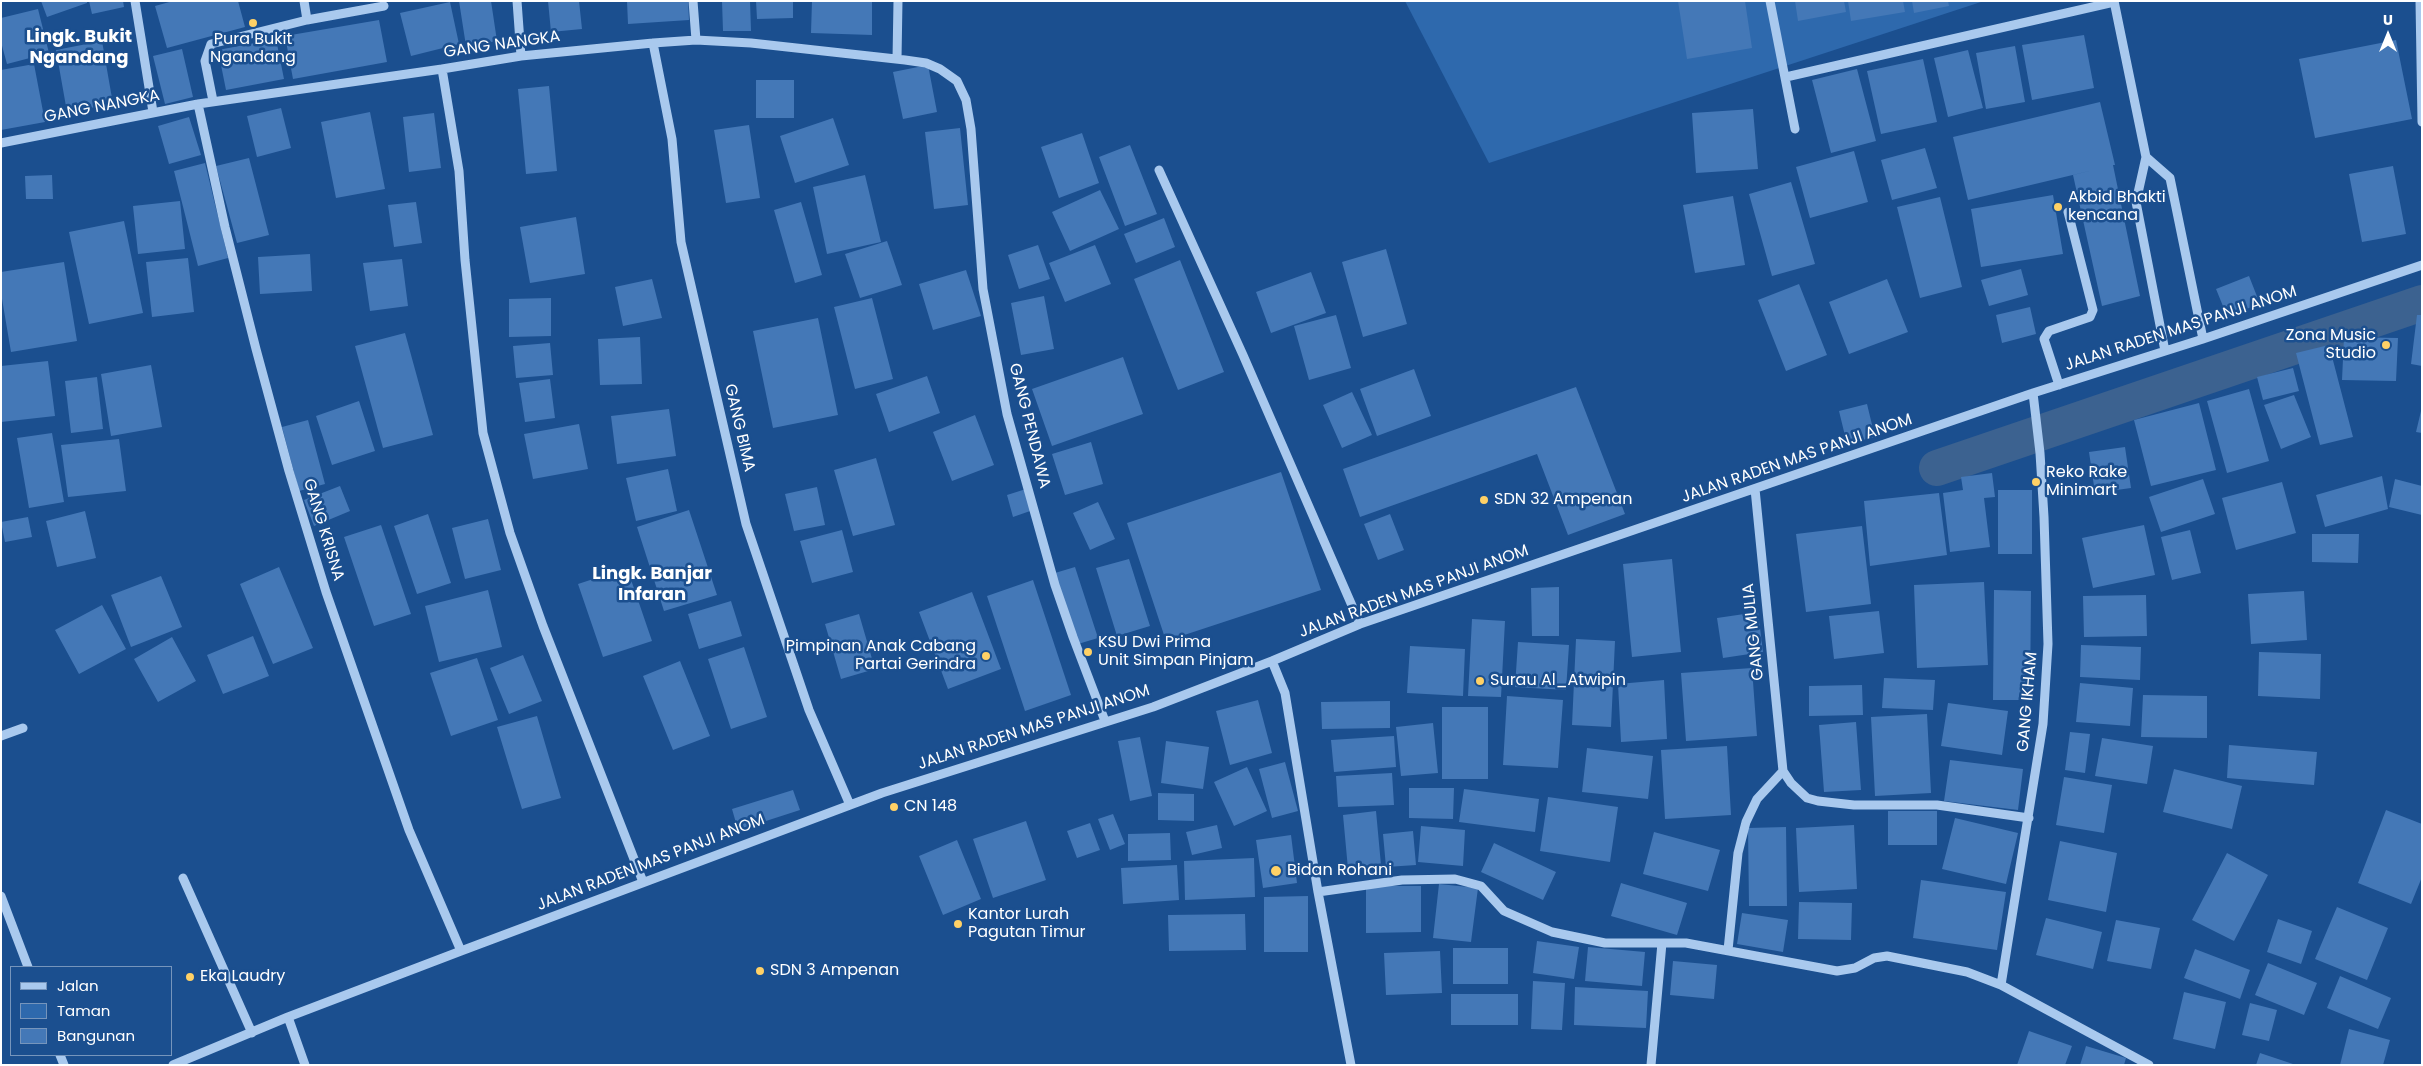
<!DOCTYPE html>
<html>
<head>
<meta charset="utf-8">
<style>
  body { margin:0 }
  #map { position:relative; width:2423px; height:1066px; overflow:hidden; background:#1b4f8f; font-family:Poppins,sans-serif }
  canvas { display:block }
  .frame { position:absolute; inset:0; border:2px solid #fff; pointer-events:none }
  .legend { position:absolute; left:10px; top:966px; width:162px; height:90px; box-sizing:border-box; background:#1b4f8f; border:1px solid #7695bc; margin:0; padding:6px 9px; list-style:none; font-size:15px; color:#fff }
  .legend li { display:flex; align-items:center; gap:10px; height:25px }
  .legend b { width:25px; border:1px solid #7695bc }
  .north { position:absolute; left:2363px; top:10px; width:50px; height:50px; -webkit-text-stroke:4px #1b4f8f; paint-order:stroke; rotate:0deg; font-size:14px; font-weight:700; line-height:20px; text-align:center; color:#fff }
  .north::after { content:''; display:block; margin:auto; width:18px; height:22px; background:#fff; clip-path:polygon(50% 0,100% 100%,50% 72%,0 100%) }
</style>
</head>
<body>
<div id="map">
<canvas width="2423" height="1066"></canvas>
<div class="frame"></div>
<ul class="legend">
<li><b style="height:6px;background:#a9c9ee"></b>Jalan</li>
<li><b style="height:14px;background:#2e69ad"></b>Taman</li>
<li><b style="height:14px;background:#4478b7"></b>Bangunan</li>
</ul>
<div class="north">U</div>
</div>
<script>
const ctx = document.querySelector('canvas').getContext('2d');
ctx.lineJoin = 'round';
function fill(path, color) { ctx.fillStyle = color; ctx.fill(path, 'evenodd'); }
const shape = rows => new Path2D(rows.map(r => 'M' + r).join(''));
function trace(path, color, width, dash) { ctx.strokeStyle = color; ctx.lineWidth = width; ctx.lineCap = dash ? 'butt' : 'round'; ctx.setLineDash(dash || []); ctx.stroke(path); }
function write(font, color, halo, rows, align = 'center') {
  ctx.font = font + ' Poppins,sans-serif'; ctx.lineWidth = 5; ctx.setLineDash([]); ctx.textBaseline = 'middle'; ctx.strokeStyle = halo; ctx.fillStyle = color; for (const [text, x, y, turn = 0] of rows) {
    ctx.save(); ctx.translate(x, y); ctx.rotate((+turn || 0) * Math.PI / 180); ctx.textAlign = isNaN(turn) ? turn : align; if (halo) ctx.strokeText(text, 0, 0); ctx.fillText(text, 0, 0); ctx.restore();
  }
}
fill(shape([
  [1405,1,1984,1,1489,163]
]), '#2e69ad');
trace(shape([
  [1937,468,2422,303]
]), '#3c6290', 36);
fill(shape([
  [41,1,87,1,87,3,47,17],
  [89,1,123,1,124,7,92,14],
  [173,1,238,1,245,27,167,48,155,6],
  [459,1,491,1,497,41,466,46],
  [548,1,579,1,582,29,551,32],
  [627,1,688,1,689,20,628,24],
  [722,1,750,1,751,31,723,31],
  [756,1,793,1,793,18,757,19],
  [812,1,872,1,872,35,811,33],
  [1678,1,1745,1,1752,48,1687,59],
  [1795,1,1844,1,1846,12,1798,21],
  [1848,1,1903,1,1905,12,1851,21],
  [1912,1,1948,1,1949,6,1914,13],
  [450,2,459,44,411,56,400,13],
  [38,9,49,53,7,64,1,42,1,18],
  [379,20,387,62,293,79,285,36],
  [2084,35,2094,88,2032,100,2022,45],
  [276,39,284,79,226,90,218,50],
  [2396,40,2412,119,2315,138,2299,59],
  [102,41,113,104,67,112,56,50],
  [2015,46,2025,102,1986,109,1976,53],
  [182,49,193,97,165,104,153,56],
  [1968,50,1983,108,1948,117,1934,58],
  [1923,59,1937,122,1881,134,1867,71],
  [34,64,45,122,1,130,1,70],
  [928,65,937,112,903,119,893,72],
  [1857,69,1876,141,1831,153,1812,80],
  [756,80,794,80,794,118,756,118],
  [549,86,557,171,526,174,518,89],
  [2100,102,2115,165,2113,165,2140,296,2102,306,2073,175,2102,168,1968,200,1953,137],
  [281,108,291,148,257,157,247,116],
  [1753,109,1758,169,1696,173,1692,113],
  [370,112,385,189,336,198,321,122],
  [434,113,441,168,409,172,403,117],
  [189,117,201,155,169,164,158,126],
  [833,118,849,165,795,183,780,136],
  [749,125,760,198,726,203,714,130],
  [960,128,968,205,934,209,925,132],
  [1082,133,1099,183,1059,198,1041,147],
  [1130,145,1157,214,1125,226,1099,157],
  [1925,148,1937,188,1892,200,1881,160],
  [1854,151,1868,202,1810,218,1796,167],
  [249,158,269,235,237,243,216,166],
  [205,163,228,258,198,266,174,171],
  [2393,166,2406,234,2362,242,2349,174],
  [52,175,53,199,26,199,25,176],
  [865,175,881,242,827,254,813,187],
  [1791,182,1815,264,1772,276,1749,194],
  [1100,190,1119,229,1070,251,1052,212],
  [2053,195,2063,254,1981,267,1971,209],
  [1733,196,1745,265,1695,273,1683,205],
  [1940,197,1962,287,1920,298,1897,207],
  [180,201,185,249,138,254,133,206],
  [416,202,422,243,394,247,388,205],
  [801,202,822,275,795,283,774,210],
  [576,217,585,274,530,283,520,227],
  [1164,218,1175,247,1136,263,1124,234],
  [124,221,143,313,89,324,69,232],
  [887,241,902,285,860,298,845,254],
  [1038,245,1050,279,1019,289,1008,255],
  [1095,245,1111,284,1065,302,1049,263],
  [1386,249,1407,324,1363,337,1342,262],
  [310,254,312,291,260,294,258,257],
  [188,258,194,312,152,317,146,262],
  [402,259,408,306,370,311,363,263],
  [1180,260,1224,372,1178,390,1134,279],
  [64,262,77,341,11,352,1,293,1,272],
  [2021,269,2028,295,1989,306,1981,280],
  [966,270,981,316,933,330,919,284],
  [1311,272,1326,313,1271,333,1256,292],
  [2249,276,2260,304,2227,316,2216,289],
  [652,279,662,318,623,326,615,287],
  [1887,279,1908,332,1849,354,1829,302],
  [1799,284,1827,355,1786,371,1758,300],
  [1044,296,1054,349,1021,355,1011,303],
  [551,298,551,336,509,337,509,299],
  [872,298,893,379,855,389,834,307],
  [2030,307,2036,334,2002,343,1996,315],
  [1336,315,1351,368,1309,380,1294,326],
  [2417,315,2422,315,2422,366,2411,364],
  [818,318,838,415,773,428,753,331],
  [405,333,433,435,383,448,355,346],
  [640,337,642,384,600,385,598,339],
  [2344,337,2398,338,2396,381,2342,380],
  [550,343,553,375,516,378,513,346],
  [2329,345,2353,437,2320,445,2296,353],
  [1123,357,1143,414,1052,446,1032,389],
  [48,361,55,416,1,422,1,366],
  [151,365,162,427,111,436,101,374],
  [2293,368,2299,391,2263,400,2257,377],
  [1414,369,1431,416,1377,436,1360,389],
  [927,376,940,413,889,432,876,394],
  [97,377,103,429,71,433,65,381],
  [550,379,555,418,525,422,519,383],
  [1576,387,1625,514,1568,535,1537,454,1360,517,1343,469],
  [2249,389,2269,461,2227,473,2207,401],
  [1352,392,1372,435,1342,448,1323,405],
  [2294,395,2311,437,2281,449,2264,405],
  [359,401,375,451,332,465,316,416],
  [2199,403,2216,470,2151,486,2134,420],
  [1867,404,1875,437,1847,444,1839,411],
  [669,409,676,456,617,464,611,416],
  [2421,411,2422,411,2422,433,2416,432],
  [975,415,994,465,952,481,933,432],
  [308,420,325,484,299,491,282,427],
  [579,424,588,469,533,479,524,434],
  [52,433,64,502,29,508,17,438],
  [119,439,126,491,68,497,61,445],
  [1091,442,1103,484,1065,495,1052,454],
  [2125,447,2131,488,2095,493,2089,452],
  [876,458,895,525,853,536,834,470],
  [668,469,677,511,636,521,626,478],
  [1281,472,1321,590,1166,641,1127,523],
  [1992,473,1995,497,1984,498,1990,547,1950,552,1943,493,1963,490,1961,477],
  [2382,476,2388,509,2325,527,2316,495],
  [2203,479,2215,514,2161,532,2149,497],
  [2395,479,2422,486,2422,515,2389,507],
  [2282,482,2296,533,2236,550,2222,498],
  [340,486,350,511,314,526,304,500],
  [817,487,825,525,794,531,785,494],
  [1026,489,1033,510,1013,517,1007,495],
  [1998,490,2032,490,2032,554,1998,554],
  [1939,493,1947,555,1870,566,1864,501],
  [1098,502,1115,539,1090,550,1073,513],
  [689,510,717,595,664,611,637,527],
  [85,511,96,558,57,567,46,521],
  [428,514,451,583,417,594,394,526],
  [1390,514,1404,550,1378,560,1364,524],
  [28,517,32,537,5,542,1,522],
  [488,519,501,570,465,579,452,528],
  [381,525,411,614,374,626,344,537],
  [2144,525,2155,575,2093,588,2082,538],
  [1862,526,1871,604,1806,612,1796,534],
  [842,530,853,572,812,583,800,541],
  [2190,530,2201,573,2172,580,2161,537],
  [2312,534,2359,534,2358,563,2312,562],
  [1129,559,1150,626,1117,636,1096,568],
  [1672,559,1681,652,1632,657,1623,564],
  [279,567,313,648,273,664,240,584],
  [1075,567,1098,638,1078,644,1055,573],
  [627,568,652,641,603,657,578,584],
  [161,576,182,627,131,647,111,595],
  [1033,580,1071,695,1025,711,987,596],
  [1984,582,1988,665,1917,668,1914,585],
  [1559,587,1559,636,1532,636,1531,588],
  [488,590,502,647,439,662,425,606],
  [1994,590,2031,591,2030,700,1993,700],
  [2304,591,2307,640,2251,644,2248,594],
  [972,592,1001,669,948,689,919,612],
  [2146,595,2147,636,2084,637,2083,596],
  [731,601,742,636,699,649,688,614],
  [102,605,126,649,79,674,55,630],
  [1879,611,1884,653,1834,659,1829,616],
  [1758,612,1763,652,1723,658,1717,618],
  [859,614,875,669,841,679,825,624],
  [1472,619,1505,621,1501,697,1468,696],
  [253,636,269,676,223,694,207,655],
  [172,637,196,681,158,702,134,659],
  [1576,639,1615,641,1611,727,1572,725],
  [1518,642,1569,645,1566,690,1515,687],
  [2081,645,2141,647,2140,680,2080,677],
  [1410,646,1465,649,1463,696,1407,693],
  [744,647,767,717,731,729,708,659],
  [2259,652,2321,654,2320,699,2258,696],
  [523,655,542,701,509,714,490,668],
  [477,658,498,720,451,736,430,673],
  [680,661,710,736,673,750,643,676],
  [1752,668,1757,736,1686,741,1681,673],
  [1884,678,1935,680,1933,710,1882,708],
  [1664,680,1667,739,1621,742,1618,684],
  [2080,683,2133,688,2130,726,2076,722],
  [1862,685,1863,715,1809,716,1809,686],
  [2143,695,2207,696,2207,738,2141,737],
  [1507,696,1563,700,1558,768,1503,765],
  [1258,700,1272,753,1230,765,1216,711],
  [1390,701,1390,728,1322,729,1321,702],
  [1948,703,2008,711,2002,755,1941,746],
  [1442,707,1488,707,1488,779,1442,779],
  [1927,714,1931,793,1875,796,1871,717],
  [537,716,561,798,522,809,497,727],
  [1856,722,1861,790,1824,792,1819,725],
  [1433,723,1438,773,1401,776,1396,727],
  [2070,732,2090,734,2085,773,2065,770],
  [1394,736,1396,767,1334,772,1331,740],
  [1140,737,1152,796,1130,801,1118,741],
  [2102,738,2153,746,2147,784,2095,776],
  [1166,741,1209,747,1203,789,1161,783],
  [2229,745,2317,752,2314,785,2227,778],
  [1727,746,1731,815,1665,819,1661,750],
  [1587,748,1653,756,1648,799,1582,792],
  [1950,760,2023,769,2018,810,1944,801],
  [1285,762,1298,811,1272,818,1259,769],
  [1247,767,1267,811,1234,826,1214,782],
  [2174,769,2242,786,2232,829,2163,812],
  [1392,773,1394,805,1338,807,1336,776],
  [2064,777,2112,785,2104,833,2056,825],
  [1409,788,1454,788,1453,819,1409,818],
  [1464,789,1539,799,1535,832,1459,822],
  [793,790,800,810,738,830,732,809],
  [1158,793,1194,794,1194,821,1158,820],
  [1548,797,1618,807,1610,862,1540,851],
  [2386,810,2422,824,2422,877,2411,904,2358,883],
  [1376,811,1381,865,1348,869,1343,815],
  [1888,811,1937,811,1937,845,1888,845],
  [1113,814,1125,844,1110,850,1098,819],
  [1955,818,2018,833,2006,884,1942,869],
  [1026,821,1046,880,993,898,973,839],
  [1090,823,1100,850,1077,858,1067,831],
  [1217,825,1222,848,1192,855,1186,832],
  [1854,825,1857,889,1799,892,1796,828],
  [1421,826,1465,830,1463,866,1418,862],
  [1786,827,1787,906,1749,906,1748,828],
  [1413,831,1416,865,1386,867,1383,834],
  [1654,832,1720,850,1708,891,1643,874],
  [1170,833,1171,860,1128,861,1128,834],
  [1291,835,1297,883,1263,888,1256,840],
  [957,840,981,899,943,915,919,856],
  [2060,841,2117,853,2106,912,2048,900],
  [1494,843,1556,872,1543,900,1481,872],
  [2227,853,2268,875,2234,941,2192,920],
  [1254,858,1255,897,1185,900,1184,861],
  [1177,865,1179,900,1123,904,1121,868],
  [1921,880,2006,892,1997,950,1913,938],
  [1621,883,1687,903,1677,935,1611,916],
  [1439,884,1478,888,1471,942,1433,938],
  [1366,886,1421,886,1421,932,1366,933],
  [1308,896,1308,952,1264,952,1264,897],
  [1799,902,1852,903,1851,940,1798,939],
  [2337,907,2388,928,2367,980,2315,959],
  [1742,913,1788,920,1783,952,1737,944],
  [1245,914,1246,950,1169,951,1168,915],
  [2046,918,2102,932,2093,969,2036,955],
  [2278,919,2312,931,2301,964,2267,952],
  [2116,920,2160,928,2151,969,2107,961],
  [1537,941,1579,947,1574,979,1533,973],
  [1588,947,1645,952,1642,986,1585,981],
  [1453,948,1508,948,1508,984,1453,984],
  [2195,949,2250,970,2240,999,2184,978],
  [1440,951,1442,993,1386,995,1384,953],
  [1673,961,1717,965,1714,999,1670,995],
  [2268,963,2317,983,2304,1015,2255,995],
  [2340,976,2391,998,2378,1029,2327,1008],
  [1533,981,1565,983,1562,1030,1531,1029],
  [1575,987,1648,991,1646,1028,1574,1025],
  [2184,992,2226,1002,2215,1049,2173,1039],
  [1451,994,1518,994,1518,1025,1451,1025],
  [2250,1003,2277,1010,2269,1041,2242,1035],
  [2349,1029,2390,1040,2383,1065,2340,1065],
  [2029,1031,2072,1046,2065,1065,2017,1065],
  [2086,1046,2126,1058,2124,1065,2080,1065],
  [2260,1053,2293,1064,2293,1065,2256,1065]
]), '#4478b7');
trace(shape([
  [135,1,153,112],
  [304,1,307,20],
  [517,1,521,56],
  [693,1,696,40],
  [1770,1,1795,129],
  [2114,1,2146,157,2136,202,2165,351],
  [2420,1,2422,122],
  [653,43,672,139,681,242,746,524,809,710,850,805],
  [897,59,898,1],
  [442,69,459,171,465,260,483,433,510,533,543,626,643,882],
  [1786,77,2114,2],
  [213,101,205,61,211,44,307,20,384,6],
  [198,104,225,227,256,349,289,471,326,592,409,830,461,951],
  [1,143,198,104,442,69,521,56,653,43,696,40,751,43,905,60,926,63,940,69,957,81,966,100,971,129,983,289,1007,414,1055,585,1073,637,1105,721],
  [2146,157,2170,178,2203,339],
  [1159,170,1243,355,1360,624],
  [2059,385,2044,339,2049,331,2090,317,2093,310,2068,212],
  [1755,489,1783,771,1791,783,1807,798,1818,801,1854,805,1937,805,2029,818],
  [1272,661,1285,693,1318,892,1351,1065],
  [1,736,23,728],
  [183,878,252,1033],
  [1318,892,1402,880,1455,879,1481,886,1504,911,1552,932,1605,943,1686,943,1837,971,1855,968,1874,958,1887,956,1967,972,2001,985,2149,1065],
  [1,896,28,967],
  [1728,950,1738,853,1746,822,1757,799,1783,771],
  [2001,985,2043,724,2048,644,2044,517,2040,453,2033,393],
  [288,1017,305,1065],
  [60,1055,64,1065],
  [173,1065,288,1017,461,951,882,793,1153,707,1272,661,1360,624,2033,393,2203,339,2422,265],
  [1651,1065,1662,943]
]), '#a9c9ee', 9);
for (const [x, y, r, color] of [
  [253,23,5,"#ffd166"],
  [2058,207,5,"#ffd166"],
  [2386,345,5,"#ffd166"],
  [2036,482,5,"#ffd166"],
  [1484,500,5,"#ffd166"],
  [1088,652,5,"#ffd166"],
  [986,656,5,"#ffd166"],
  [1480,681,5,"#ffd166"],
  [894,807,5,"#ffd166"],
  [1276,871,6,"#ffd166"],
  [958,924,5,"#ffd166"],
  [760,971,5,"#ffd166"],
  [190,977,5,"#ffd166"]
]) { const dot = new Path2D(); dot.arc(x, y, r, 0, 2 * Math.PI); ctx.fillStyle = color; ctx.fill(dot); trace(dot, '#1b4f8f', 2); }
write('16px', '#fff', '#1b4f8f', [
  ["Pura Bukit",253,40,"center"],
  ["Ngandang",253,58,"center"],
  ["Akbid Bhakti",2068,198],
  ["kencana",2068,216],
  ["Zona Music",2376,336,"right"],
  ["Studio",2376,354,"right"],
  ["Reko Rake",2046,473],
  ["Minimart",2046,491],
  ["SDN 32 Ampenan",1494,500],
  ["KSU Dwi Prima",1098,643],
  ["Unit Simpan Pinjam",1098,661],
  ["Pimpinan Anak Cabang",976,647,"right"],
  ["Partai Gerindra",976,665,"right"],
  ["Surau Al_Atwipin",1490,681],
  ["CN 148",904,807],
  ["Bidan Rohani",1287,871],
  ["Kantor Lurah",968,915],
  ["Pagutan Timur",968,933],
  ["SDN 3 Ampenan",770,971],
  ["Eka Laudry",200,977]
], 'left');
write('16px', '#fff', '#1b4f8f', [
  ["GANG NANGKA",502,45,-8],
  ["GANG NANGKA",102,107,-11],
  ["JALAN RADEN MAS PANJI ANOM",2181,329,-18],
  ["GANG PENDAWA",1029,426,76],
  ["GANG BIMA",739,428,77],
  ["JALAN RADEN MAS PANJI ANOM",1797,459,-19],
  ["GANG KRISNA",323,530,73],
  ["JALAN RADEN MAS PANJI ANOM",1414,592,-20],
  ["GANG MULIA",1754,632,-96],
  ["GANG IKHAM",2028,702,-85],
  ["JALAN RADEN MAS PANJI ANOM",1034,728,-18],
  ["JALAN RADEN MAS PANJI ANOM",651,863,-21]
]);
write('bold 18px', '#fff', '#1b4f8f', [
  ["Lingk. Bukit",79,37],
  ["Ngandang",79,58],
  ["Lingk. Banjar",652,574],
  ["Infaran",652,595]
]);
</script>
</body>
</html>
